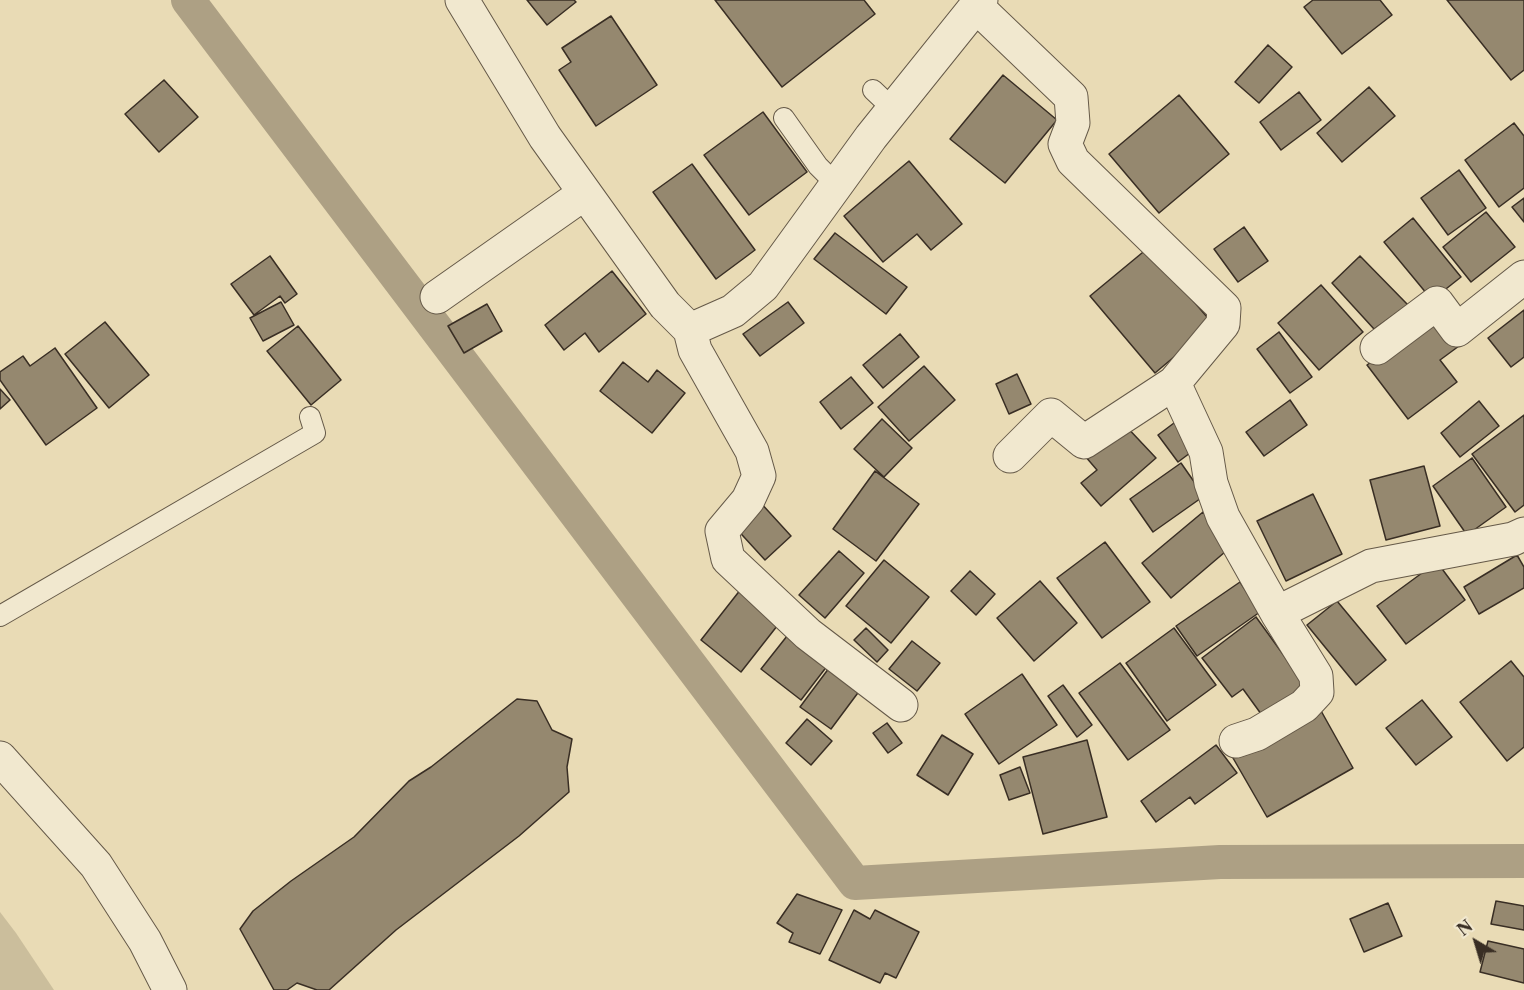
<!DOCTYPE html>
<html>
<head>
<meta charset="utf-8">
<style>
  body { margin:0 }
  #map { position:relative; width:1524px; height:990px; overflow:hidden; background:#e9dbb5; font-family:"Libre Caslon Text",serif }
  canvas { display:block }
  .north { position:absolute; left:1446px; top:912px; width:60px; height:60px; -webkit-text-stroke:4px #f1e8cf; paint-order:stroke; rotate:322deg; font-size:16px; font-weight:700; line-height:24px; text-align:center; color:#392e24 }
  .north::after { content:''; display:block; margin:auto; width:21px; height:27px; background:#392e24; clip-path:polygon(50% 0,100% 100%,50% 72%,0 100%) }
</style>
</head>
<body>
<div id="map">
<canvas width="1524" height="990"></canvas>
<div class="north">N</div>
</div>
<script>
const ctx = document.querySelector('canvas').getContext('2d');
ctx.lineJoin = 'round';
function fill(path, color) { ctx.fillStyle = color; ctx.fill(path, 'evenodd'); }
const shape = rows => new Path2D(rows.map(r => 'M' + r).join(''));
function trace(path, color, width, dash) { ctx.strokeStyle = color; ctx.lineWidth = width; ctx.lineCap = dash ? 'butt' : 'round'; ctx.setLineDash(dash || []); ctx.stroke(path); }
fill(shape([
  [0,912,16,933,54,990,0,990]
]), '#cbbe9c');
trace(shape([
  [188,0,855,883,1220,862,1524,861]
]), '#ada084', 34);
const building = shape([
  [527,0,574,0,576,2,547,25,527,0],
  [715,0,864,0,875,14,782,87,715,0],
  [1313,0,1380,0,1392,15,1342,54,1304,7,1313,0],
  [1447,0,1524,0,1524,70,1511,80,1447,0],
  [611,16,657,85,596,126,559,70,571,62,562,48,611,16],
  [1268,45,1292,67,1259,103,1235,82,1268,45],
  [1003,75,1057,120,1005,183,950,139,1003,75],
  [164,80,198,117,159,152,125,114,164,80],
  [1369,87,1395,116,1342,162,1317,133,1369,87],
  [1299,92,1321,120,1281,150,1260,122,1299,92],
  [1179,95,1229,154,1159,213,1109,154,1179,95],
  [763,112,807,172,749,215,704,155,763,112],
  [1514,123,1524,136,1524,188,1499,207,1465,160,1514,123],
  [909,161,962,224,931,250,917,234,883,262,844,216,909,161],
  [692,164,755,250,716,279,653,192,692,164],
  [1459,170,1486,208,1448,235,1421,198,1459,170],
  [1524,198,1524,222,1512,207,1524,198],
  [1486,212,1515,247,1471,282,1443,247,1486,212],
  [1413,218,1461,277,1432,300,1384,242,1413,218],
  [1244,227,1268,261,1238,282,1214,249,1244,227],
  [835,233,907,287,886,314,814,259,835,233],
  [1148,248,1213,324,1155,373,1090,296,1148,248],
  [270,256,297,294,285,303,280,296,254,315,231,284,270,256],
  [1360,256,1408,305,1374,329,1332,283,1360,256],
  [612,271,646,314,599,352,585,333,564,350,545,325,612,271],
  [1321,285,1363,332,1319,370,1278,323,1321,285],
  [281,302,294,325,263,341,250,318,281,302],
  [788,302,804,323,760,356,743,334,788,302],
  [487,304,502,331,464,353,448,326,487,304],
  [1524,310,1524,357,1511,367,1488,338,1524,310],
  [1435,315,1459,346,1440,360,1457,382,1408,419,1367,365,1435,315],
  [105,322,149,375,109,408,65,354,105,322],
  [298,326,341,380,311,405,267,351,298,326],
  [1279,332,1312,377,1290,393,1257,349,1279,332],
  [900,334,919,357,883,388,863,365,900,334],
  [55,348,97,408,46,445,0,380,0,372,23,356,30,366,55,348],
  [623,362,648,382,657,370,685,393,652,433,600,391,623,362],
  [924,366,955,400,909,441,878,407,924,366],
  [1017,374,1031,404,1009,414,996,384,1017,374],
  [851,377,873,403,841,429,820,402,851,377],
  [0,389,10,400,0,409,0,389],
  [1290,400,1307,425,1264,456,1246,432,1290,400],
  [1479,401,1499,426,1460,457,1441,433,1479,401],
  [1524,415,1524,505,1515,512,1472,454,1524,415],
  [882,419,912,448,884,477,854,449,882,419],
  [1178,420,1198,447,1178,462,1158,435,1178,420],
  [1123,423,1156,458,1101,506,1081,483,1097,470,1085,456,1123,423],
  [1472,458,1506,507,1467,535,1433,486,1472,458],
  [1181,463,1204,496,1153,532,1130,499,1181,463],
  [1424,466,1440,526,1386,540,1370,480,1424,466],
  [875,471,919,504,876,561,833,529,875,471],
  [1313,494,1342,554,1286,581,1257,521,1313,494],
  [759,501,791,536,765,560,733,525,759,501],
  [1203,512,1232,546,1171,598,1142,563,1203,512],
  [1105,542,1150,602,1102,638,1057,578,1105,542],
  [839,551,864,573,825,618,799,595,839,551],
  [1517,555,1524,567,1524,588,1479,614,1464,587,1517,555],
  [884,560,929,597,891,643,846,606,884,560],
  [1437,562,1465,600,1406,644,1377,606,1437,562],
  [970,571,995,594,976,615,951,591,970,571],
  [1040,581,1077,623,1034,661,997,618,1040,581],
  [1240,582,1260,612,1197,656,1176,626,1240,582],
  [741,589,781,621,741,672,701,640,741,589],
  [1337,601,1386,660,1356,685,1307,625,1337,601],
  [1256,617,1306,686,1264,718,1243,689,1232,697,1202,658,1256,617],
  [866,628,888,650,877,662,854,640,866,628],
  [1174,628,1216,685,1167,721,1126,663,1174,628],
  [791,631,831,661,801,700,761,669,791,631],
  [912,641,940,663,917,691,889,669,912,641],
  [835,660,866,682,831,729,800,707,835,660],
  [1511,661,1524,677,1524,747,1507,761,1460,702,1511,661],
  [1120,663,1170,730,1128,760,1079,693,1120,663],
  [1022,674,1057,725,999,764,965,714,1022,674],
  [1063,685,1092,725,1077,737,1048,696,1063,685],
  [517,699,537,701,552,730,572,739,567,767,569,792,519,836,396,930,329,990,317,990,297,983,287,990,274,990,240,929,253,911,291,881,354,837,409,781,431,767,517,699],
  [1422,700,1452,737,1416,765,1386,728,1422,700],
  [1320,709,1353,768,1267,817,1233,758,1320,709],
  [807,719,832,741,811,765,786,743,807,719],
  [887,723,902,743,888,753,873,733,887,723],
  [942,735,973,754,948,795,917,775,942,735],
  [1087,740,1107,817,1043,834,1023,757,1087,740],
  [1216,745,1237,773,1195,804,1190,797,1156,822,1141,801,1216,745],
  [1020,767,1030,793,1009,800,1000,775,1020,767],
  [797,894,842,910,820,954,789,942,793,933,777,923,797,894],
  [1496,901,1524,906,1524,930,1491,924,1496,901],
  [1388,903,1402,936,1364,952,1350,919,1388,903],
  [854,910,870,919,875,910,919,932,896,978,885,973,880,983,829,960,854,910],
  [1488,941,1524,949,1524,983,1480,972,1488,941]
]);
fill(building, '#95886f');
trace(building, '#392e24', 1.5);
const service = shape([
  [873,90,893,109],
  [784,118,818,166,837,185],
  [0,616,315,433,310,417]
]);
const minor = shape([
  [462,0,545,137,665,305,690,330,733,311,763,286,871,137,981,0],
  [976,6,1071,97,1073,123,1065,144,1073,161,1224,308,1223,324,1174,383,1084,442,1051,415,1010,456],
  [437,297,585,193],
  [690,330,695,350,752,451,759,476,748,500,722,531,728,559,808,634,901,705],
  [1377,348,1437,303,1457,330,1524,277],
  [1174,383,1206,452,1211,483,1223,517,1277,613,1371,566,1513,539,1524,534],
  [1236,741,1257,734,1304,706,1317,692,1316,676,1277,613],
  [0,758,96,865,145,941,170,990]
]);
trace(service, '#655948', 22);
trace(minor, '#655948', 35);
trace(service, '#f1e8cf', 20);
trace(minor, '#f1e8cf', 33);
</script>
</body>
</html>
